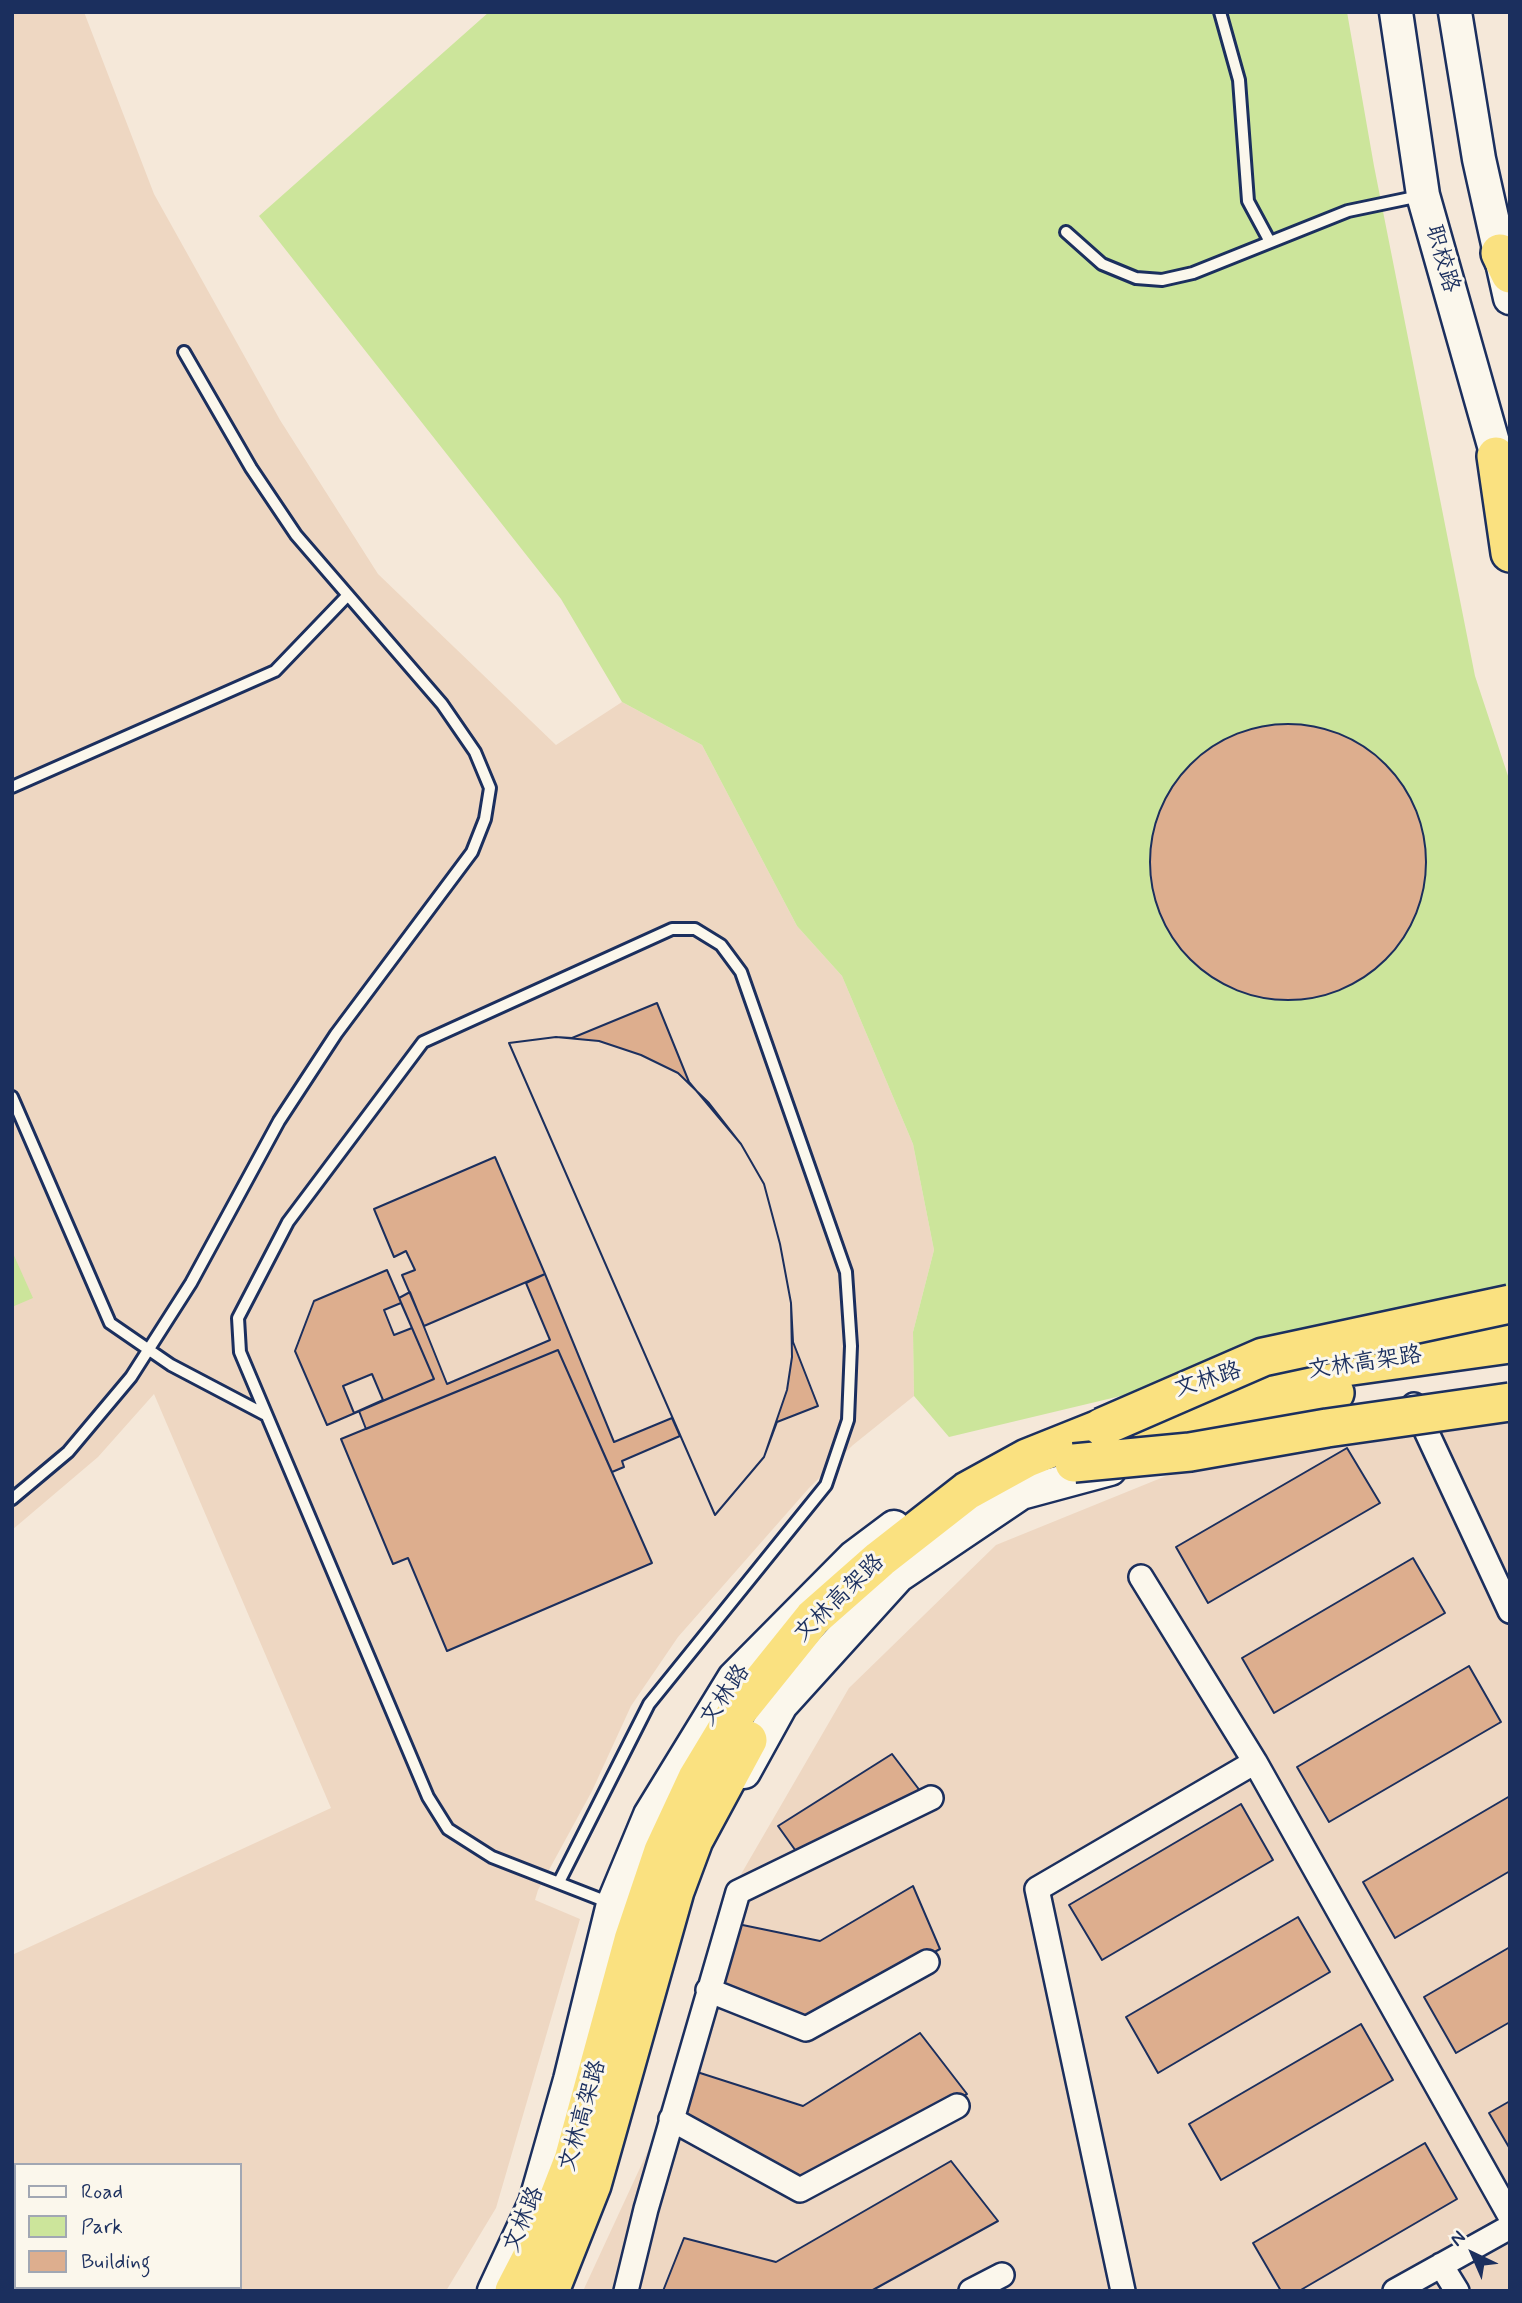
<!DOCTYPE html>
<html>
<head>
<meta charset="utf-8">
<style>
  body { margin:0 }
  #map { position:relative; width:1522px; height:2303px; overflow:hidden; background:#f5e8d9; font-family:Mynerve,sans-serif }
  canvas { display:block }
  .frame { position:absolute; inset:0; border:14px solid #1b2f5e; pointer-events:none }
  .legend { position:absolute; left:14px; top:2163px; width:228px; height:126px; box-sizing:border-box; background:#fbf7ec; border:2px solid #a1a7b3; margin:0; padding:9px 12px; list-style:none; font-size:21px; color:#1b2f5e }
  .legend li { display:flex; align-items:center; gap:14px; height:35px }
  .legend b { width:35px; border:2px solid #a1a7b3 }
  .north { position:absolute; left:1438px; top:2219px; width:70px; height:70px; -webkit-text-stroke:5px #fbf7ec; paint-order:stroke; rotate:316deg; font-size:19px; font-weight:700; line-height:28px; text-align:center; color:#1b2f5e }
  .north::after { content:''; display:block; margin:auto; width:24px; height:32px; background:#1b2f5e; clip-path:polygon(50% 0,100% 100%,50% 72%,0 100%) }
</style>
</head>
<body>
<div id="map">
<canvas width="1522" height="2303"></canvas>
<div class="frame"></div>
<ul class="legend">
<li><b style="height:9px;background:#fbf7ec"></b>Road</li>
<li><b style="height:19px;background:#cce59b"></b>Park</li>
<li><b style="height:19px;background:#ddae8e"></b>Building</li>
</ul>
<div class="north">N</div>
</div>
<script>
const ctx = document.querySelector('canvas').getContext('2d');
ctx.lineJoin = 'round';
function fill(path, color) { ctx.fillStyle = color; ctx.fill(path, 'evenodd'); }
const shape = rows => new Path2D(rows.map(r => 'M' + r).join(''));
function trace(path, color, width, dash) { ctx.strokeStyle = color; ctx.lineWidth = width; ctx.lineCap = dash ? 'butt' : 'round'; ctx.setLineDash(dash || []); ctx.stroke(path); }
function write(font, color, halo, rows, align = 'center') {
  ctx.font = font + ' Mynerve,"LXGW WenKai TC",sans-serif'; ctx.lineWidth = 6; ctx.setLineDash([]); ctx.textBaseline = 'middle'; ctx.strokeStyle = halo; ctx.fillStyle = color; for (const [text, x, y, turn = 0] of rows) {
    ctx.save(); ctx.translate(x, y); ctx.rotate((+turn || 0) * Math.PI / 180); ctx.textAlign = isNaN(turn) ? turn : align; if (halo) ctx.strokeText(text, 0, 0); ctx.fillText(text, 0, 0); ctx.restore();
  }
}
fill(shape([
  [12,12,84,12,154,194,280,420,378,574,556,745,622,702,702,745,797,926,842,976,913,1144,934,1250,913,1332,914,1396,853,1445,809,1488,678,1637,631,1706,592,1791,538,1890,535,1900,580,1919,496,2208,446,2291,58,2291,56,2287,240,2287,240,2165,16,2165,16,2206,12,2199,12,1955,331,1808,154,1394,98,1457,12,1530],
  [1510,1418,1510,2291,583,2291,658,2129,722,1907,849,1688,996,1545,1166,1476,1357,1437]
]), '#eed7c2');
fill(shape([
  [489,12,1347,12,1374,166,1475,676,1510,782,1510,1303,949,1437,914,1396,913,1332,934,1250,913,1144,842,976,797,926,702,745,622,702,561,599,259,216],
  [12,1251,33,1298,12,1307]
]), '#cce59b');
const building = shape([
  '1150 862a138 138 0 1 1 276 0a138 138 0 1 1-276 0Z',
  [657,1003,689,1082,741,1144,764,1184,780,1244,791,1303,793,1342,818,1406,777,1422,764,1457,715,1515,509,1043,556,1037,572,1038,657,1003],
  [556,1037,599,1041,641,1055,678,1073,709,1103,741,1144,764,1184,780,1244,791,1303,792,1357,787,1390,764,1457,715,1515,509,1043,556,1037],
  [495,1157,545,1274,424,1326,402,1275,415,1270,406,1251,394,1257,374,1209,495,1157],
  [387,1270,434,1379,327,1425,295,1351,314,1301,387,1270],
  [545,1274,614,1442,672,1418,680,1436,622,1461,624,1467,612,1472,558,1350,366,1429,359,1411,434,1379,399,1298,410,1292,447,1384,550,1340,526,1283,545,1274],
  [401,1303,412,1328,394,1335,384,1310,401,1303],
  [558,1350,652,1563,447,1651,408,1558,393,1564,341,1439,558,1350],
  [372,1374,383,1400,354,1413,343,1386,372,1374],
  [1347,1448,1380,1503,1208,1603,1176,1547,1347,1448],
  [1413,1558,1445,1613,1274,1713,1242,1658,1413,1558],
  [1469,1666,1501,1722,1329,1822,1297,1767,1469,1666],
  [892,1754,924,1796,803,1861,778,1826,892,1754],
  [1510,1796,1510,1871,1395,1938,1363,1882,1510,1796],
  [1241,1804,1273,1860,1102,1960,1069,1905,1241,1804],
  [913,1886,940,1949,809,2021,712,1992,728,1922,820,1941,913,1886],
  [1298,1917,1330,1972,1158,2073,1126,2017,1298,1917],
  [1510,1947,1510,2022,1456,2053,1424,1997,1510,1947],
  [1361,2024,1393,2080,1221,2180,1189,2124,1361,2024],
  [920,2033,967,2094,804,2180,679,2115,697,2072,803,2106,920,2033],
  [1510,2101,1510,2149,1489,2113,1510,2101],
  [1425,2143,1457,2199,1299,2291,1281,2291,1253,2243,1425,2143],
  [951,2161,998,2221,871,2291,663,2291,684,2238,776,2262,951,2161]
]);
fill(building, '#ddae8e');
trace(building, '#1b2f5e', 2);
const service = shape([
  [1220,12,1239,80,1248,201,1269,240],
  [1066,232,1102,264,1136,278,1162,280,1193,273,1348,211,1420,196],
  [12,787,275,671,348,595],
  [12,1097,110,1323,171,1365,266,1415],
  [12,1499,68,1452,131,1377,191,1283,279,1121,336,1034,472,852,485,819,490,788,475,752,442,704,296,535,251,468,184,352],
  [559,1882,649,1704,826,1485,848,1420,851,1346,846,1272,741,972,721,945,695,929,672,929,423,1042,288,1222,238,1318,240,1352,428,1797,448,1829,492,1857,610,1903]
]);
const minor = shape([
  [1414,1405,1510,1611],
  [1141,1577,1255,1762,1510,2216],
  [708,1990,806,2029,927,1962],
  [671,2119,800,2190,957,2106],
  [1441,2265,1457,2291],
  [626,2291,646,2209,738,1892,931,1798],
  [971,2291,1002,2275],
  [1123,2291,1037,1889,1255,1762],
  [1395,2291,1510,2227]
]);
const secondary = shape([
  [1396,12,1423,195,1504,481],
  [1455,12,1479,159,1510,298],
  [1459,1334,1510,1325],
  [744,1772,781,1705,898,1576,1021,1493,1110,1469],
  [494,2291,535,2203,570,2080,613,1904,650,1815,734,1678,854,1557,894,1527]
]);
const trunk = shape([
  [1500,253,1510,274],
  [1496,456,1510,553],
  [1206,1391,1266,1378,1510,1344],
  [1103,1449,1193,1424,1335,1393],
  [514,2291,547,2227,573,2160,633,1940,663,1851,697,1778,735,1715,813,1618,880,1559,967,1491,1027,1458,1132,1416],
  [550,2291,592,2185,675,1891,694,1840,748,1740]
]);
trace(service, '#1b2f5e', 16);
trace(minor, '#1b2f5e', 28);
trace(secondary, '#1b2f5e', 37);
trace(trunk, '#1b2f5e', 42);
trace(service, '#fbf7ec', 10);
trace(minor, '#fbf7ec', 23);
trace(secondary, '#fbf7ec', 32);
trace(trunk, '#fae180', 37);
const trunkBridge = shape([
  [1102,1427,1263,1357,1510,1304],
  [1074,1463,1190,1452,1327,1428,1510,1402]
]);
trace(trunkBridge, '#1b2f5e', 42, []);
trace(trunkBridge, '#fae180', 37);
write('23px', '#1b2f5e', '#fbf7ec', [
  ["职校路",1441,259,74],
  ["文林高架路",1365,1364,-8],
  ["文林路",1208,1381,-17],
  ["文林高架路",840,1599,-44],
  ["文林路",726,1696,-55],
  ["文林高架路",584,2116,-74],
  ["文林路",525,2220,-67]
]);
</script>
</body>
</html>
